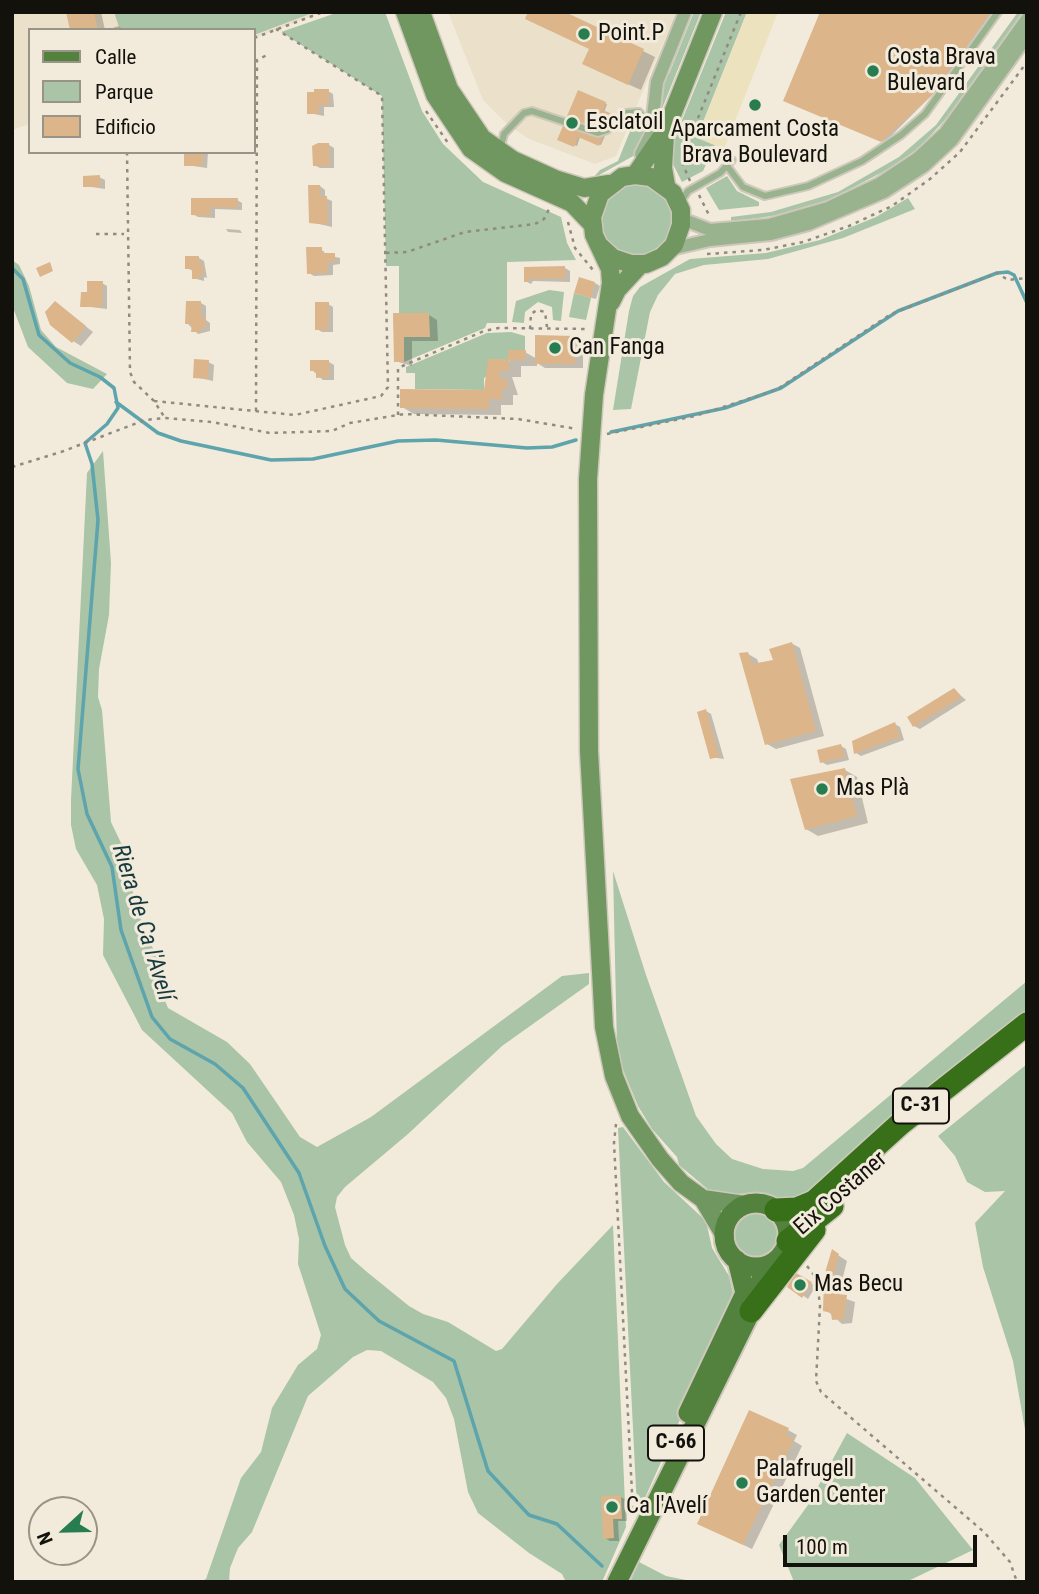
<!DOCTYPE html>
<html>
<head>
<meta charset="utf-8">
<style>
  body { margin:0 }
  #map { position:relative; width:1039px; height:1594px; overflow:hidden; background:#f2ebdb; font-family:"Roboto Condensed",sans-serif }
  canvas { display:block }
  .frame { position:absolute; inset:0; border:14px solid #13110c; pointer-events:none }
  .legend { position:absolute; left:28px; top:28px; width:228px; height:126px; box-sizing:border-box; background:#f2ebdb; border:2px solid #999488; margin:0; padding:9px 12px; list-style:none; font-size:21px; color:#13110c }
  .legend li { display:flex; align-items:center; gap:14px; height:35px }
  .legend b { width:35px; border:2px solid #999488 }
  .north { position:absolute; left:28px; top:1496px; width:70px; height:70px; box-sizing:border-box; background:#f2ebdb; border:2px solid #999488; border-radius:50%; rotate:248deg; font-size:19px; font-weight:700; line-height:28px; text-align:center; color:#13110c }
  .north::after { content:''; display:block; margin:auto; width:24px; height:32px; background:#277d50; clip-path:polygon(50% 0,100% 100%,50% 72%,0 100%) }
  .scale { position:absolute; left:783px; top:1535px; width:194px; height:32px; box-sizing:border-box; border:4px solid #13110c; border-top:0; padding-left:9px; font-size:21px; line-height:24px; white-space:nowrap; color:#13110c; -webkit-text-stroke:5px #f2ebdb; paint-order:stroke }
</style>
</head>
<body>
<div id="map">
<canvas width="1039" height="1594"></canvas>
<div class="frame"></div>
<ul class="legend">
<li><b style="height:9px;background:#52823d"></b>Calle</li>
<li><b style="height:19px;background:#a9c4a7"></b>Parque</li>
<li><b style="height:19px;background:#dcb58a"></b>Edificio</li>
</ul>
<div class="north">N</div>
<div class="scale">100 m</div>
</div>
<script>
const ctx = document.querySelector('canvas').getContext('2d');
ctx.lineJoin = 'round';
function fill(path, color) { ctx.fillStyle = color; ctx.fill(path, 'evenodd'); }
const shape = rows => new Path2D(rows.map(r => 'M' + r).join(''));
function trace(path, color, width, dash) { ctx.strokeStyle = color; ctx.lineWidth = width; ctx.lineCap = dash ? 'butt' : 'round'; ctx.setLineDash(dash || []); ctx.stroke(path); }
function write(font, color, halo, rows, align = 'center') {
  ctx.font = font + ' "Roboto Condensed",sans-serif'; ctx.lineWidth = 6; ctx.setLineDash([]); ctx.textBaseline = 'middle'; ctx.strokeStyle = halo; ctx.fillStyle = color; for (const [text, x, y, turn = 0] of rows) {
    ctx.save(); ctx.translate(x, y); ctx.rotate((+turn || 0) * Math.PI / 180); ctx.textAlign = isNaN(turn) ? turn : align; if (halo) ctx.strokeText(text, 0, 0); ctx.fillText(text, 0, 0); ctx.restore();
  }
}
fill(shape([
  [12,12,323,12,254,38,254,30,30,30,30,124,12,130],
  [448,12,676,12,616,156,595,164,529,139,507,124,483,100]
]), '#ebe1ca');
fill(shape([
  [114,12,315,12,254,35,254,30,120,30],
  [339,12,385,12,422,111,443,144,483,182,561,217,567,243,576,260,507,262,507,323,487,323,485,328,404,362,404,337,429,337,429,314,399,313,399,266,386,266,382,96,281,32],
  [694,12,701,12,657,121,664,73,669,74],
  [726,12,747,12,697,137,715,145,703,171,682,182,673,164,674,140],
  [1018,12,1023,12,952,112,920,147,896,165,831,199,785,214,731,222,731,217,771,212,838,192,899,157,936,125],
  [633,124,645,130,635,155,592,179,600,170,618,161],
  [727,176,737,191,759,202,759,206,719,210,706,188],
  '599 219a37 37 0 1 1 74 0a37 37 0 1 1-74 0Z',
  [908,198,915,209,843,238,768,259,704,265,675,274,658,295,650,312,631,409,613,410,629,311,633,296,640,287,690,259,766,253,820,240,876,217],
  [12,260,19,265,29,286,41,330,56,347,107,374,93,389,67,383,28,347,12,305],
  [549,290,564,292,561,321,553,320,552,307,538,302,525,312,524,323,512,322,516,301],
  [574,293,591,298,586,320,569,317],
  [511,332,525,336,525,350,484,378,484,390,415,389,415,373,406,373,406,367,487,333],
  [103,451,111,563,109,615,99,669,98,697,102,710,111,822,131,864,127,878,138,904,143,931,161,962,162,993,168,1008,227,1042,250,1064,300,1137,317,1147,371,1117,562,976,589,973,589,984,502,1046,408,1134,345,1187,337,1197,335,1207,345,1245,351,1258,367,1272,409,1306,423,1314,448,1322,496,1351,502,1349,557,1284,613,1225,626,1527,602,1582,566,1582,562,1574,529,1553,478,1513,468,1492,454,1419,446,1398,433,1382,381,1351,367,1350,353,1357,308,1396,252,1532,238,1548,230,1568,229,1582,200,1582,206,1579,241,1478,261,1452,272,1408,298,1365,317,1349,321,1335,298,1264,299,1239,294,1215,281,1182,247,1142,232,1113,142,1030,103,955,104,919,97,885,76,849,71,825,71,800,87,473],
  [613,871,646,975,696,1116,716,1144,732,1159,763,1169,793,1171,803,1168,1027,981,1027,1012,903,1108,818,1186,797,1200,782,1200,760,1192,727,1195,711,1192,679,1165,677,1157,652,1129,638,1106,621,1065,617,1048],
  [1027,1064,1027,1441,1013,1361,983,1267,975,1223,1005,1191,985,1192,967,1182,955,1156,938,1136],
  [623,1127,664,1182,706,1221,712,1248,729,1276,733,1293,730,1308,640,1509,637,1509,618,1128],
  '733 1234a23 23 0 1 1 46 0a23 23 0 1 1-46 0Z',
  [847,1433,915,1478,973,1550,906,1582,794,1582,779,1545,808,1505],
  [639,1562,666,1576,696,1582,630,1582]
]), '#a9c4a7');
fill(shape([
  [747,12,778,12,724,149,697,138]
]), '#ece2bd');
fill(shape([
  [68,12,101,12,105,30,72,30],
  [822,12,994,12,943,84,885,142,786,100],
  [118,26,124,30,110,30,110,29],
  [643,51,655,57,641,90,596,70],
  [328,91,333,94,334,107,324,107,324,116,309,113],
  [579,92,607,104,604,113,613,117,601,145,580,137,577,146,559,139],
  [329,145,334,148,334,168,320,168,314,165],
  [186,152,208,152,207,168,186,165],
  [99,177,105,180,105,189,85,186],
  [320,186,325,190,325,198,332,201,332,227,311,222],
  [193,199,237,200,242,203,242,210,215,209,215,218,198,217,193,214],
  [226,229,240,230,242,233,228,232],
  [321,249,327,255,340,258,340,264,333,265,333,275,314,276,309,273],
  [199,258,204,261,207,278,204,277,204,281,193,278,193,271,187,268],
  [525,268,565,268,570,271,570,282,533,281,531,284,525,281],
  [102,283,107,286,107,309,82,306],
  [595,283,600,286,596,299,581,295],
  [56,303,93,332,81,346,73,341],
  [201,303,206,306,206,320,210,323,210,331,198,334,187,323],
  [328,304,333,307,333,332,322,332,317,329],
  [395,315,429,315,437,320,438,341,412,341,412,366,395,361],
  [575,338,583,343,583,368,545,368,537,363,537,366,521,366,521,377,512,377,518,395,513,395,513,405,501,405,501,415,414,414,402,407,486,391,490,361,510,361,510,352,525,352,537,359],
  [208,362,214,365,213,381,195,377],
  [329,362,334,365,334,380,323,380,312,370],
  [791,643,800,648,824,736,776,749,767,744,748,654,757,659,759,664,775,661],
  [954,690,966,700,920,729,914,726],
  [706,711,711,714,724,759,711,757],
  [895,724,900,727,904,740,861,756,856,753],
  [841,746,846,749,849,760,827,765,822,762],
  [845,770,857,777,868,823,818,836,806,829],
  [833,1252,847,1261,838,1296,855,1302,852,1323,842,1324,824,1308],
  [797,1275,816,1286,808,1299,790,1286],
  [788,1430,797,1435,794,1441,802,1446,752,1549,708,1528],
  [621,1497,626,1500,627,1521,618,1521,619,1541,610,1541,605,1538]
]), '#0003');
trace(shape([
  [12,268,23,279,39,335,70,363,100,377,114,388,118,408,107,424,85,443,92,464,98,520,78,769,87,814,112,867,121,930,152,1017,170,1039,215,1064,243,1088,299,1173,325,1246,345,1289,379,1321,454,1361,488,1471,529,1515,557,1524,602,1566],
  [116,402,158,433,181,441,271,460,313,459,398,441,436,440,527,448,552,447,576,440],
  [611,432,725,408,781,388,898,311,997,273,1008,272,1014,275,1027,303]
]), '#5da4ac', 3.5);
fill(shape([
  [66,12,94,12,98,30,70,30],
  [528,12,565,12,644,49,628,85,582,64,589,49,525,19],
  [820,12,991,12,930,97,881,142,783,101],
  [314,89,329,89,329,105,319,105,319,114,307,114,307,92,314,92],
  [578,90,606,102,603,110,612,114,599,146,578,137,574,147,557,140],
  [318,143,329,143,330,166,313,166,312,146],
  [184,152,204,152,202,166,184,166],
  [100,175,100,187,83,187,83,176],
  [308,185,320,185,320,196,327,196,328,225,309,223],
  [191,198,238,198,237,208,210,207,210,216,191,215],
  [306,247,322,247,322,253,335,253,335,262,328,262,328,273,307,274],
  [185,256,199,256,199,264,203,264,203,276,199,275,199,279,192,279,192,269,185,269],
  [50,262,53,271,40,277,36,268],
  [565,266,565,282,562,278,528,279,528,282,524,282,524,267],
  [579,277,595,282,591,298,574,293],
  [87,281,103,281,102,307,80,307,81,292,87,292],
  [55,301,86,326,72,343,50,325,45,312],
  [186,301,201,301,201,317,206,318,205,329,200,329,200,332,191,332,192,324,185,324],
  [315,302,329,302,328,330,315,330],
  [393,313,429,313,430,337,404,337,404,362,394,362],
  [535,335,575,336,575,364,535,364],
  [508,350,526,350,525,360,509,360,509,371,500,371,500,379,507,379,507,389,502,389,502,399,489,399,489,409,400,408,400,389,484,390,488,359,508,359],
  [194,359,209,360,208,379,193,378],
  [310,360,329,360,329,377,316,378,316,371,310,371],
  [792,642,816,731,765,745,739,653,748,652,752,664,773,660,769,649],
  [954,688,962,697,913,727,907,717],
  [706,709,719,757,710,759,697,712],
  [895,722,900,737,854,754,852,741],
  [841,744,845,757,820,763,817,750],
  [845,768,857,816,805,830,790,779],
  [832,1249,839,1254,829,1293,847,1295,844,1319,832,1320,831,1313,823,1311,824,1276],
  [796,1273,812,1282,802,1298,787,1287],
  [749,1410,789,1428,786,1435,794,1439,743,1545,697,1524],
  [621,1495,622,1519,613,1519,614,1538,603,1539,601,1496]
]), '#dcb58a');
const lane = shape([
  [501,146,504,134,524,113,532,111,598,133,607,130,626,113,639,112,649,125],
  [727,166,743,187,765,196,808,186,862,161,901,135,925,114,998,12],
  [681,201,688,191,720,173,732,160]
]);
const street = shape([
  [641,154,651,134,657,82,685,12],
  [682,219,710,230,769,225,828,208,879,184,918,158,945,133,1027,19],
  [671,249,710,240,771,234,809,224,884,192,924,166,952,140,1027,36]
]);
const secondary = shape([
  [405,12,435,95,471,149,505,173,572,203,592,224],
  [421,12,449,89,482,138,513,160,555,179,584,188,609,184],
  [665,134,663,168,666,185],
  [635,175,666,130,713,12],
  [600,246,613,258,631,264,646,264,662,257,674,245,681,225,681,210,673,193,651,177,635,175,622,177,600,194,592,217,594,235,610,269,611,283,594,395,588,479,589,751,604,1027,614,1076,630,1116,660,1159,681,1183,703,1199,725,1236],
  [611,302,617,290,640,265],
  [703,1199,745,1205]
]);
const primary = shape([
  '724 1235a32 32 0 1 1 64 0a32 32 0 1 1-64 0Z',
  [688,1413,745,1293,737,1260],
  [617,1582,751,1311,765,1266]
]);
const highway = shape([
  [776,1210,797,1209,814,1202,900,1124,1027,1024],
  [788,1241,832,1206],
  [751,1311,814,1230]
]);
trace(lane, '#cec8ba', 10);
trace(street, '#cec8ba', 16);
trace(secondary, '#cec8ba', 21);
trace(primary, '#cec8ba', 23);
trace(highway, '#cec8ba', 26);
trace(shape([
  [254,38,323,12],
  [426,111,448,143],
  [127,152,130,372,134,382,154,401,165,418],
  [690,181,681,160,741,12],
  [699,195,710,217],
  [568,222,575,248,593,270],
  [96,234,124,234],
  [386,253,407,252,465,232,535,224,544,219,549,209],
  [707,254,763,250,803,242,849,226,892,206,930,179,960,152,1027,62],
  [530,329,531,314,537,310,545,312,547,327],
  [154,401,295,415,381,396,388,387,382,96,276,29],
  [256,411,257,60,267,55],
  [398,415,398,368,414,361,484,331,499,328,588,329],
  [607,434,695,416,776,390,891,314,997,273,1008,280,1027,278],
  [12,467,61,452,145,420,165,418,212,422,270,433,332,431,350,423,404,414,518,419,577,429],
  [616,1124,614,1143,633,1512],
  [807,1266,817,1279,820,1306,816,1381,821,1392,984,1532,1010,1562,1017,1582]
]), '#908b80', 2.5, [3.5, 5]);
trace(lane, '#99b38e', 6);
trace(street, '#99b38e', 12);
trace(secondary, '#709760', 18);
trace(primary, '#52823d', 19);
trace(highway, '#377019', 23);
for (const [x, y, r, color] of [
  [584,34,7,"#277d50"],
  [873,71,7,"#277d50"],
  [755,105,7,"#277d50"],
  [572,123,7,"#277d50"],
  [555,348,7,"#277d50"],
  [822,789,7,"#277d50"],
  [800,1285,7,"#277d50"],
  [742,1483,7,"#277d50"],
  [612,1507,7,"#277d50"]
]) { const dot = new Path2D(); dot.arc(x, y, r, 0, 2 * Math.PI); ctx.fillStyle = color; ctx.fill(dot); trace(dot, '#f2ebdb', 2.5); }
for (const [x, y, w] of [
  [921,1106,56],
  [676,1443,56]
]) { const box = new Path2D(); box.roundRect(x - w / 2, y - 17.5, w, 35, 5); ctx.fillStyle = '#f2ebdb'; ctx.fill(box); trace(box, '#13110c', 2); }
write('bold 21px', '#13110c', null, [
  ["C-31",921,1106],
  ["C-66",676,1443]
]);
write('23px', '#13110c', '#f2ebdb', [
  ["Point.P",598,34],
  ["Costa Brava",887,58],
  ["Bulevard",887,84],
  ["Esclatoil",586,123],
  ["Aparcament Costa",755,130,"center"],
  ["Brava Boulevard",755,156,"center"],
  ["Can Fanga",569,348],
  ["Mas Plà",836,789],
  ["Mas Becu",814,1285],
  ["Palafrugell",756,1470],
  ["Garden Center",756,1496],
  ["Ca l'Avelí",626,1507]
], 'left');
write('23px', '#13110c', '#f2ebdb', [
  ["Eix Costaner",841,1194,-41]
]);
write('italic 24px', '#173a3e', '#f2ebdb', [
  ["Riera de Ca l'Avelí",142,923,73]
]);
</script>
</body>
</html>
